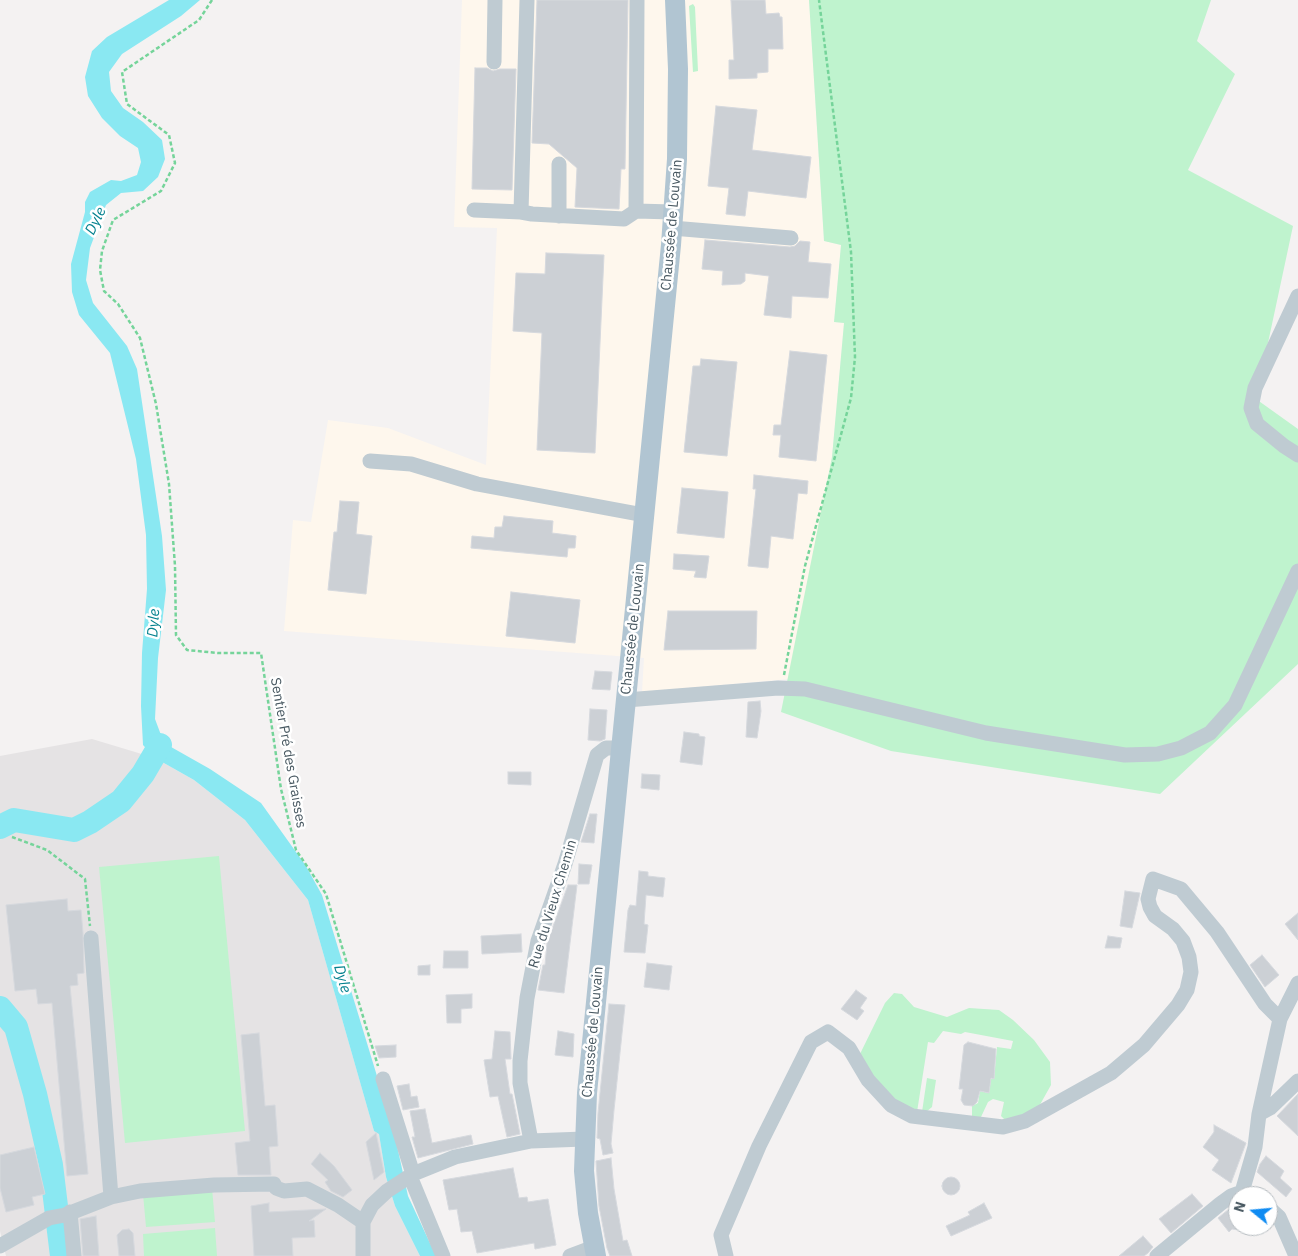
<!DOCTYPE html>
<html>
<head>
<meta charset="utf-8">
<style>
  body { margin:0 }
  #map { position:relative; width:1298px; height:1256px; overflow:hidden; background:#f4f2f2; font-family:"IBM Plex Sans",sans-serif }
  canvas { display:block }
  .north { position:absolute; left:1228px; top:1186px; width:50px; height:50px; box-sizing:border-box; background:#fff; border:1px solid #b6bcc0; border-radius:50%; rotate:287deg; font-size:14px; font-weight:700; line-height:20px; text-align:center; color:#485861 }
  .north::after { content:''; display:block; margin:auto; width:18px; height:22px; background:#0f8bf2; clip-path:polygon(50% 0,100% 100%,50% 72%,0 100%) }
</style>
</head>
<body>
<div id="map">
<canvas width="1298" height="1256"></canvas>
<div class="north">N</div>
</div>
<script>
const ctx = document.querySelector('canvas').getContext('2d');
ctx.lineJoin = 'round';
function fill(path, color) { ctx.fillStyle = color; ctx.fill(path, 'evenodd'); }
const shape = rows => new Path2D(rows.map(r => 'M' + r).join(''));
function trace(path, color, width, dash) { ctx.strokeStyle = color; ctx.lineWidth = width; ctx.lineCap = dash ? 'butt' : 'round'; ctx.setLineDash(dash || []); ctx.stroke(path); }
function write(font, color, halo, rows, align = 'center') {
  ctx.font = font + ' "IBM Plex Sans",sans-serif'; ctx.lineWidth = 5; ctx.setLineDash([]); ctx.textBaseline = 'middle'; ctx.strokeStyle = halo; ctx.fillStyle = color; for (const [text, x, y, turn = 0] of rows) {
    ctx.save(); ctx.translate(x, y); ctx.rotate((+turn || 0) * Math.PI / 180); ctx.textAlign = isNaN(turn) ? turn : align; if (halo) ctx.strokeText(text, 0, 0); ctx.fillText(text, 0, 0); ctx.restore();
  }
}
fill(shape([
  [462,0,809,0,824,241,841,245,834,322,844,323,832,457,789,679,642,692,644,658,284,631,293,520,311,522,328,420,388,428,486,465,497,228,454,227]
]), '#fef7ed');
fill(shape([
  [92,739,155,758,194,780,245,820,308,900,374,1131,379,1133,386,1177,395,1206,420,1256,6,1256,0,1231,0,756]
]), '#e5e3e4');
fill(shape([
  [809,0,1211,0,1197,41,1235,74,1188,170,1293,226,1256,399,1298,429,1298,664,1160,794,891,751,781,712,832,457,844,323,834,322,841,245,824,241],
  [693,4,695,7,698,71,693,72,689,6],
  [219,856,245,1131,125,1143,99,867],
  [894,993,902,994,914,1007,947,1017,969,1008,999,1010,1013,1020,1034,1040,1050,1062,1051,1085,1037,1110,1005,1120,1001,1116,1004,1102,993,1099,988,1102,981,1117,972,1118,972,1106,978,1103,980,1091,989,1093,991,1079,994,1079,997,1047,1011,1049,1013,1041,965,1032,961,1034,943,1031,934,1043,928,1042,917,1112,883,1092,859,1056,885,1003],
  [927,1078,936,1080,932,1107,926,1112,922,1112],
  [212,1188,215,1222,146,1227,143,1194],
  [215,1228,217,1256,144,1256,143,1234]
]), '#bff3ce');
fill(shape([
  [169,0,200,0,181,16,122,54,109,72,111,91,123,108,143,122,162,140,165,159,158,177,143,191,121,193,106,205,90,248,86,280,93,303,127,346,137,369,162,536,166,590,158,658,155,719,164,743,210,769,261,803,306,866,322,895,394,1132,408,1196,436,1256,420,1256,395,1206,386,1177,379,1134,374,1131,308,900,245,820,194,780,155,758,143,745,141,706,142,653,147,589,146,535,136,459,110,353,79,315,72,292,71,264,85,212,85,202,90,192,111,180,121,181,137,175,141,162,138,148,120,136,102,118,88,96,85,77,92,51,107,37]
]), '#8ae8f2');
trace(shape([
  [0,827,14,820,74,830,90,822,121,801,143,774,160,745],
  [0,1008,16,1027,35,1094,51,1165,62,1256]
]), '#8ae8f2', 24);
const building = shape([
  [537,0,628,0,625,169,621,169,619,209,575,207,577,168,549,144,532,143,537,0],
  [731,0,765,0,766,14,779,13,780,17,782,17,783,49,768,49,768,72,757,73,757,78,729,79,729,60,734,60,731,0],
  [475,68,487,68,493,71,500,69,516,69,512,190,472,189,475,68],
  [716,106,757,110,752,150,811,157,806,198,748,191,745,216,726,214,729,188,708,186,716,106],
  [705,240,790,247,795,246,800,241,810,242,808,262,831,264,828,298,792,296,791,318,764,315,769,276,745,273,745,281,741,284,722,285,723,271,702,269,705,240],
  [546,253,604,255,595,453,537,450,542,333,513,331,516,273,545,274,546,253],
  [790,351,827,355,816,461,779,457,781,435,773,435,774,425,781,425,790,351],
  [701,359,737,362,727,456,684,452,693,366,700,366,701,359],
  [754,475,808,481,807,494,798,493,793,539,771,536,768,568,748,566,756,489,753,489,754,475],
  [682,488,728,492,724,538,677,533,682,488],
  [340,501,359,502,356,534,372,536,366,594,328,590,334,532,337,532,340,501],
  [504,516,553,521,552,533,576,536,575,548,568,548,567,557,471,548,472,536,494,538,495,527,502,527,504,516],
  [674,554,709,556,706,578,694,577,696,571,673,569,674,554],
  [511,592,580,600,575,643,506,636,511,592],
  [668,611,757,611,756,649,664,650,668,611],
  [595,671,612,672,610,690,592,689,595,671],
  [760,701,761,711,757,738,746,737,748,702,760,701],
  [590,709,607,710,605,739,600,741,588,740,590,709],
  [684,732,699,734,699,736,705,737,702,765,680,762,684,732],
  [508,772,531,772,531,785,508,784,508,772],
  [642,774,660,775,659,790,641,788,642,774],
  [590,814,597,814,594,843,581,842,590,814],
  [579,864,592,865,589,884,578,884,579,864],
  [639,871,648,872,648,876,665,878,663,897,646,895,644,924,648,925,645,953,624,952,628,910,630,905,636,906,639,871],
  [568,885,577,885,564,993,538,990,543,965,545,965,547,943,568,885],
  [1125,891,1140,893,1132,928,1120,926,1125,891],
  [67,899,68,911,81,910,83,933,84,973,77,974,78,985,70,986,88,1174,67,1176,52,1003,38,1004,36,989,15,991,6,905,67,899],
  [1298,913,1298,940,1285,924,1298,913],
  [521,934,522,952,482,954,481,936,521,934],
  [1108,936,1122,938,1120,948,1105,948,1108,936],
  [444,951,468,951,468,968,443,968,444,951],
  [1262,955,1279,975,1265,987,1250,965,1262,955],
  [647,963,672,966,669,990,644,987,647,963],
  [430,965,430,975,418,975,418,966,430,965],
  [856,990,867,998,860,1008,864,1011,857,1020,841,1009,856,990],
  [472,994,472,1008,461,1009,461,1023,447,1023,446,995,472,994],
  [609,1004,625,1005,614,1110,611,1144,613,1153,603,1155,600,1139,597,1138,598,1113,609,1004],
  [495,1031,510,1032,511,1059,505,1059,510,1094,512,1094,520,1134,507,1137,498,1096,490,1097,484,1060,492,1059,495,1031],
  [558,1031,574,1034,573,1057,555,1055,558,1031],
  [259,1033,265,1106,275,1105,278,1146,269,1147,271,1175,238,1175,235,1143,250,1141,241,1035,259,1033],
  [968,1042,996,1049,994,1079,991,1078,989,1093,980,1091,977,1102,973,1106,964,1105,961,1100,963,1089,959,1089,964,1045,968,1042],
  [396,1045,396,1057,379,1058,375,1046,396,1045],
  [409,1084,411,1097,417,1096,419,1107,403,1110,397,1086,409,1084],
  [1298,1094,1298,1136,1277,1116,1298,1094],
  [425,1109,432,1143,471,1135,473,1144,418,1158,412,1137,415,1137,410,1111,425,1109],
  [1214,1125,1246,1143,1231,1183,1212,1170,1219,1160,1203,1147,1214,1132,1214,1125],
  [376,1133,384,1172,374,1180,366,1142,376,1133],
  [34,1147,45,1194,32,1197,34,1205,6,1212,0,1188,0,1155,34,1147],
  [320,1153,334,1166,352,1190,343,1197,331,1191,325,1182,328,1180,311,1164,320,1153],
  [1266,1156,1284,1171,1280,1178,1292,1189,1286,1197,1257,1172,1260,1164,1266,1156],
  [611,1158,614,1189,623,1241,627,1240,632,1256,610,1256,607,1248,599,1206,596,1161,611,1158],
  [513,1168,519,1198,527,1197,528,1202,548,1199,556,1245,535,1249,534,1243,477,1253,472,1231,461,1232,457,1209,449,1210,443,1180,513,1168],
  '942 1186a9 9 0 1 1 18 0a9 9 0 1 1-18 0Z',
  [1192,1194,1203,1206,1171,1233,1159,1219,1192,1194],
  [269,1203,269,1212,326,1209,309,1221,314,1220,315,1237,292,1238,293,1256,254,1256,251,1206,269,1203],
  [984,1203,992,1218,951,1236,946,1226,970,1215,968,1212,984,1203],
  [1229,1209,1238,1212,1238,1230,1232,1229,1229,1232,1218,1218,1229,1209],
  [96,1216,99,1256,83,1256,80,1219,96,1216],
  [129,1229,133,1233,135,1256,119,1256,117,1235,122,1230,129,1229],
  [1143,1236,1153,1247,1148,1253,1144,1256,1119,1256,1143,1236]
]);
fill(building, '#ccd0d5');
trace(building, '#d6d9de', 1);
trace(shape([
  [212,0,199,20,122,72,127,104,169,135,175,163,161,191,113,220,102,251,100,270,104,291,118,304,140,338,156,404,169,484,175,566,176,635,187,650,218,653,261,653,281,789,296,850,326,894,378,1066],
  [784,675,805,566,851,398,855,357,851,252,819,0],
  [12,837,47,850,85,879,90,926]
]), '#75d49a', 2.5, [4, 2.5]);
trace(shape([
  [527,0,521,212,532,214,624,219,636,211,673,212],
  [494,62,495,0],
  [474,210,521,212],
  [636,211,637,0],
  [559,216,559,164],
  [672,228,791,238],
  [1298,296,1255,388,1251,408,1257,424,1284,446,1298,455],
  [370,461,411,464,477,484,644,515],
  [626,700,778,688,805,689,986,733,1125,755,1158,754,1181,748,1210,733,1235,705,1298,571],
  [91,938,111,1197],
  [383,1079,413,1174],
  [1259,1114,1280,1019,1298,983],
  [531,1141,520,1083,520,1061,527,998,538,941,565,864,597,755,606,748,621,748],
  [410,1176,443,1256],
  [1242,1192,1255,1147,1259,1114,1270,1108,1298,1081],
  [1268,1207,1279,1217,1296,1256],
  [70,1212,74,1256],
  [0,1246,49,1218,65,1215,111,1197,140,1191,214,1185,274,1184,276,1188,284,1191,307,1189,338,1205,363,1222],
  [363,1256,363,1222,372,1205,387,1191,413,1174,455,1157,531,1141,584,1139],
  [570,1256,594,1247],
  [726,1256,721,1235,759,1146,811,1042,828,1032,849,1048,868,1080,891,1105,912,1116,1003,1127,1025,1121,1111,1073,1144,1045,1178,1005,1187,990,1191,972,1189,957,1183,941,1173,929,1155,916,1150,907,1148,899,1153,879,1181,889,1217,932,1265,1004,1280,1019],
  [1157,1256,1220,1204,1231,1196,1242,1192]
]), '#bfcbd2', 15);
trace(shape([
  [596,1256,588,1213,584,1171,587,1093,671,245,677,159,678,69,675,0]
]), '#b1c5d2', 20);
write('14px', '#485861', '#fff', [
  ["Chaussée de Louvain",672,225,-85],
  ["Chaussée de Louvain",633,629,-84],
  ["Sentier Pré des Graisses",288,753,80],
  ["Rue du Vieux Chemin",553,904,-73],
  ["Chaussée de Louvain",593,1032,-85]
]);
write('italic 15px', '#06828f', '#fff', [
  ["Dyle",96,221,-64],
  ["Dyle",154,623,-86],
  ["Dyle",342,979,74]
]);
</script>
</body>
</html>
